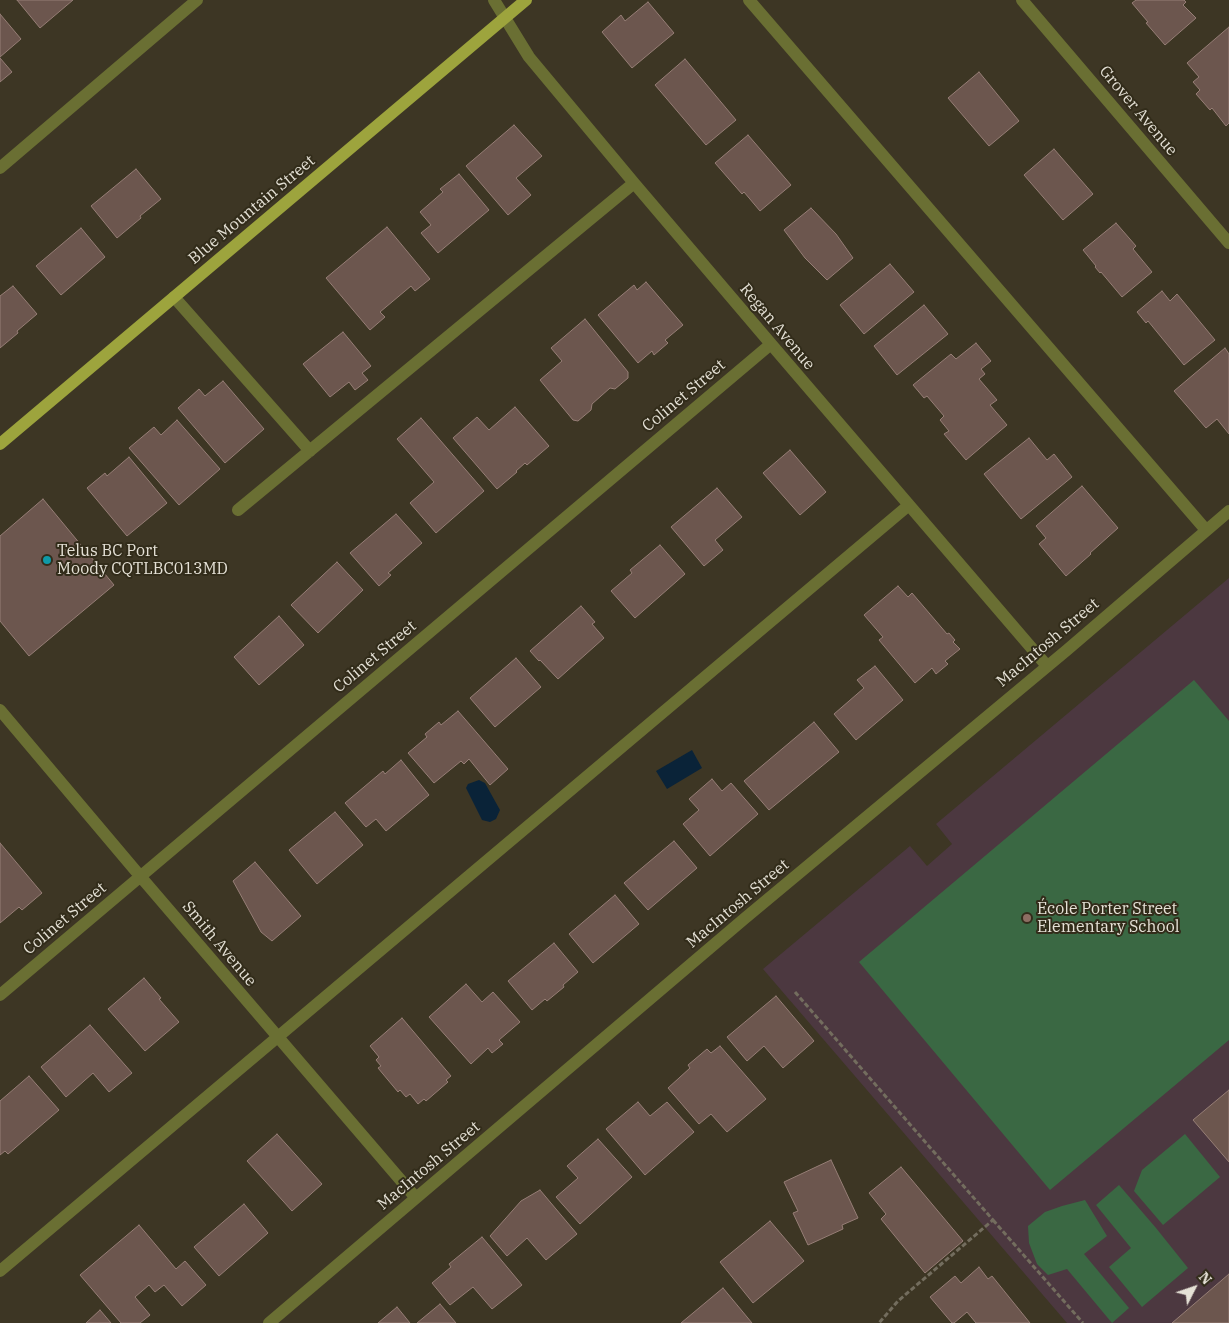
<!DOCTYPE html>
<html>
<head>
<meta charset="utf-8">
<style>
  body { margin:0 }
  #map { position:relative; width:1229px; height:1323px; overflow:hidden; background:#3d3624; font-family:"IBM Plex Serif",serif }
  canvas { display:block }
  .north { position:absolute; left:1169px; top:1263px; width:50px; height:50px; -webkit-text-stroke:4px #322c1a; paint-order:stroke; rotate:49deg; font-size:14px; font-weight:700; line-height:20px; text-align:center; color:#e5e1d6 }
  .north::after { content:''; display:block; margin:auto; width:18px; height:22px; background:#e5e1d6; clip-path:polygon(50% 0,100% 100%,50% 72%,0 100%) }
</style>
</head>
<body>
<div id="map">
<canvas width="1229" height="1323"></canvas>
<div class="north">N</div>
</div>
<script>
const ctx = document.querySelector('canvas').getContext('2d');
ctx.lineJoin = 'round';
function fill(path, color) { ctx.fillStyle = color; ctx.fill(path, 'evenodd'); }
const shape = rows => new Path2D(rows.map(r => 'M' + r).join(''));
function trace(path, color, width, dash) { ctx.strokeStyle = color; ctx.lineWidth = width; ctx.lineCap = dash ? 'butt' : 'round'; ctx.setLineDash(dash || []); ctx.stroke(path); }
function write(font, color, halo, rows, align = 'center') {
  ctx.font = font + ' "IBM Plex Serif",serif'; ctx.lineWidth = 4; ctx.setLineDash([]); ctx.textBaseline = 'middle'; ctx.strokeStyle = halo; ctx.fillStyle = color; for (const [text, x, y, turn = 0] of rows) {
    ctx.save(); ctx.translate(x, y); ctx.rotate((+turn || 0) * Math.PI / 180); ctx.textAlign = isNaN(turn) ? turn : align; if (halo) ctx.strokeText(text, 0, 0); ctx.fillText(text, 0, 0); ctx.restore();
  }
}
fill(shape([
  [1229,578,1229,1323,1067,1323,763,969,910,846,927,866,952,844,936,824]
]), '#4c3840');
fill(shape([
  [1194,680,1229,721,1229,1040,1050,1190,859,962],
  [1185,1134,1220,1177,1163,1225,1134,1191,1142,1170],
  [1119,1185,1156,1228,1188,1268,1142,1307,1109,1267,1131,1248,1096,1205],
  [1085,1200,1107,1236,1084,1254,1129,1308,1112,1323,1067,1269,1048,1275,1037,1264,1029,1243,1028,1226,1045,1212,1062,1206]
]), '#3a6843');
fill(shape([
  [692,750,702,768,667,789,656,771],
  [479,780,485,783,500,810,496,819,490,822,482,820,466,788,468,784]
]), '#0a2338');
const building = shape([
  [17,0,73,0,40,28,17,0],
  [1136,0,1184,0,1186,2,1183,5,1196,18,1165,45,1146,23,1148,22,1132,3,1136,0],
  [648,2,674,33,632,68,602,32,621,15,625,21,648,2],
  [0,14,21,39,0,57,0,14],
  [1229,27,1229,123,1226,126,1212,108,1210,110,1196,94,1200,90,1193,82,1199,77,1187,63,1229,27],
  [0,58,12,72,0,82,0,58],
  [685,59,736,120,706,145,655,85,685,59],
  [979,72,1019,121,989,146,948,98,979,72],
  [514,125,542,156,516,178,531,195,508,215,466,166,514,125],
  [748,135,791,185,760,211,744,192,742,194,715,163,748,135],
  [1054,149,1093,194,1063,220,1024,175,1054,149],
  [136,169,161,199,140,216,141,218,117,238,91,206,136,169],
  [459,174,489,210,438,253,421,233,431,225,420,212,443,192,440,189,459,174],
  [811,208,836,234,853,258,827,280,805,258,784,230,811,208],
  [1116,223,1136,246,1133,249,1152,272,1122,297,1101,272,1100,273,1095,267,1096,266,1083,250,1116,223],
  [387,227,430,279,415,291,411,286,380,312,385,317,370,330,326,278,387,227],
  [81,228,105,257,61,295,36,266,81,228],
  [890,264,914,292,864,334,840,305,890,264],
  [646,282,683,325,665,340,668,343,654,355,652,351,638,363,598,315,634,285,637,290,646,282],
  [13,286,37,314,17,331,18,333,0,348,0,296,13,286],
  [1162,291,1170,301,1177,294,1215,340,1184,365,1148,321,1146,323,1137,312,1162,291],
  [924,305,948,334,897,375,874,346,924,305],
  [585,319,628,372,628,378,615,389,610,388,592,404,591,410,578,421,573,420,540,380,562,361,551,348,585,319],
  [343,332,371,366,362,373,368,380,355,390,349,382,330,397,303,364,343,332],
  [976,343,991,361,981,369,985,374,979,379,997,400,990,405,1007,425,966,460,944,434,949,431,940,420,944,416,927,396,924,398,913,385,951,354,956,359,976,343],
  [1225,348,1229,354,1229,434,1217,419,1206,428,1174,391,1225,348],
  [223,381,264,429,225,463,178,408,199,389,205,396,223,381],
  [515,407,549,446,527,465,525,463,516,471,517,472,497,489,453,438,477,417,489,430,515,407],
  [421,418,484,491,436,533,410,503,434,482,397,439,421,418],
  [177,420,220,469,179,505,129,448,154,427,161,435,177,420],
  [1029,438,1047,460,1054,454,1072,477,1021,519,984,474,1029,438],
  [790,450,826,492,800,515,763,473,790,450],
  [129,457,167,503,127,536,87,488,105,473,107,476,129,457],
  [1082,486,1118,528,1090,553,1091,554,1066,576,1039,544,1046,538,1036,526,1082,486],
  [717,488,742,517,715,540,723,550,704,566,671,527,717,488],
  [43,499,114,585,29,656,0,621,0,536,43,499],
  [396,514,422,543,388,573,391,575,379,586,350,553,396,514],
  [660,545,685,574,635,618,611,591,632,573,630,570,660,545],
  [337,562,363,590,318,633,291,605,337,562],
  [898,586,908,597,912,593,947,634,949,633,955,640,953,642,960,649,945,661,948,664,936,674,932,668,915,683,879,640,883,637,864,615,898,586],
  [581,606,595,622,592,624,604,638,558,679,540,660,539,661,530,651,581,606],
  [279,616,304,645,259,685,234,657,279,616],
  [516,658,541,687,495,727,470,698,516,658],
  [875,666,903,700,856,740,834,714,864,688,857,680,875,666],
  [458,711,508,769,490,785,469,759,464,764,461,761,434,783,408,753,427,737,425,734,439,722,441,725,458,711],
  [814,722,839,752,769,810,744,781,814,722],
  [401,760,429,795,386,831,376,819,366,827,345,803,383,771,385,774,401,760],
  [712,779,722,791,731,783,758,814,710,856,683,824,699,810,689,799,712,779],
  [335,812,363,845,317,884,289,850,335,812],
  [674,841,697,868,648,910,624,883,674,841],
  [0,843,42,893,22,910,19,907,0,923,0,843],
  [255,862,301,916,272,941,261,932,233,881,255,862],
  [615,895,639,924,593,963,569,934,615,895],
  [554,943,578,972,563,985,564,987,547,1001,545,999,532,1010,508,981,554,943],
  [144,978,161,998,159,999,179,1022,145,1051,108,1009,144,978],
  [466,984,482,1002,493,992,520,1022,499,1040,503,1044,492,1053,488,1048,471,1064,429,1017,466,984],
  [776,996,814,1041,783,1068,764,1046,747,1061,727,1037,776,996],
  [402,1018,451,1076,446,1080,448,1082,426,1101,424,1099,418,1104,410,1094,406,1097,400,1090,398,1092,378,1068,381,1066,376,1060,379,1057,370,1046,402,1018],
  [90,1025,132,1073,109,1092,93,1073,66,1097,41,1067,90,1025],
  [720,1046,766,1099,727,1132,711,1114,699,1124,668,1088,690,1068,688,1065,707,1049,711,1053,720,1046],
  [29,1076,59,1110,8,1154,5,1151,0,1155,0,1101,29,1076],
  [1229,1090,1229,1162,1193,1120,1229,1090],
  [638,1102,650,1116,667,1102,694,1132,645,1175,606,1129,638,1102],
  [277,1134,322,1184,292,1211,247,1161,277,1134],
  [598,1139,632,1177,580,1224,556,1197,578,1178,567,1166,598,1139],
  [831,1160,858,1218,842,1225,843,1229,808,1245,793,1213,798,1211,784,1182,831,1160],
  [901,1167,963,1241,925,1273,881,1219,886,1214,869,1193,901,1167],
  [540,1190,577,1234,546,1260,527,1238,507,1256,490,1236,521,1201,540,1190],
  [244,1204,268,1233,219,1276,194,1247,244,1204],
  [770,1221,804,1261,753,1303,720,1262,770,1221],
  [139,1225,176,1269,185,1261,206,1285,182,1306,164,1285,155,1292,149,1285,135,1297,150,1315,140,1323,121,1323,80,1275,139,1225],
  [482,1237,522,1285,492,1309,473,1287,450,1305,432,1283,451,1267,449,1264,482,1237],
  [979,1267,988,1279,992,1276,1030,1323,976,1323,967,1312,954,1323,952,1323,930,1297,955,1276,961,1283,979,1267],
  [1229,1274,1229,1323,1172,1323,1229,1274],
  [723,1288,752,1323,681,1323,723,1288],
  [440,1304,456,1323,417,1323,440,1304],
  [397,1307,410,1323,378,1323,397,1307],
  [100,1310,111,1323,86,1323,100,1310]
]);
fill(building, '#6c564e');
trace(building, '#967e76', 1);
trace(shape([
  [795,992,993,1220,898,1301,879,1323],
  [993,1220,1083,1323]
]), '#736d5e', 3, [5, 2.5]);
trace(shape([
  [494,0,529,57,634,183,771,344,1047,666],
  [749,0,1206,530],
  [1022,0,1229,243],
  [0,168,197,0],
  [174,297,310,451],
  [238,510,634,183],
  [0,710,140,876,416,1198],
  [0,995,771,344],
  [0,1271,909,505],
  [269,1323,744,919,1067,650,1229,511]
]), '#6a6f33', 12);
trace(shape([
  [0,444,526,0]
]), '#9da43d', 12);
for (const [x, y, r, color] of [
  [47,560,5,"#0f9aa8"],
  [1027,918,5,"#8d6e63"]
]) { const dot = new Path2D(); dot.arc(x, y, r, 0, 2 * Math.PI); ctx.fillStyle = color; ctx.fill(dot); trace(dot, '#322c1a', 2); }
write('16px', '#e5e1d6', '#322c1a', [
  ["Grover Avenue",1138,111,50],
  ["Blue Mountain Street",252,210,-40],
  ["Regan Avenue",777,327,50],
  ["Colinet Street",684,396,-40],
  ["MacIntosh Street",1048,643,-40],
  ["Colinet Street",375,657,-40],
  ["MacIntosh Street",738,904,-40],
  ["Colinet Street",65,919,-40],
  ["Smith Avenue",219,944,50],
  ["MacIntosh Street",429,1166,-40]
]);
write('16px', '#e5e1d6', '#322c1a', [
  ["Telus BC Port",57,551],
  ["Moody CQTLBC013MD",57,569],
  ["École Porter Street",1037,909],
  ["Elementary School",1037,927]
], 'left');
</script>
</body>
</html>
